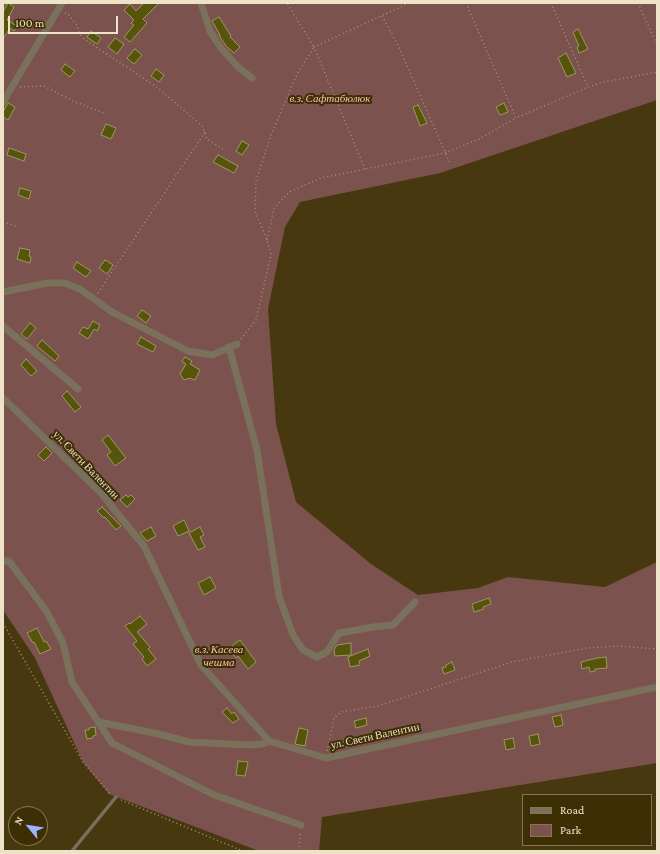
<!DOCTYPE html>
<html>
<head>
<meta charset="utf-8">
<style>
  body { margin:0 }
  #map { position:relative; width:660px; height:854px; overflow:hidden; background:#483810; font-family:"Crimson Pro",serif }
  canvas { display:block }
  .frame { position:absolute; inset:0; border:4px solid #eee3c8; pointer-events:none }
  .legend { position:absolute; left:522px; top:794px; width:130px; height:52px; box-sizing:border-box; background:#3d2e04; border:1px solid #847652; margin:0; padding:5px 7px; list-style:none; font-size:12px; color:#eee3c8 }
  .legend li { display:flex; align-items:center; gap:8px; height:20px }
  .legend b { width:20px; border:1px solid #847652 }
  .north { position:absolute; left:8px; top:806px; width:40px; height:40px; box-sizing:border-box; background:#3d2e04; border:1px solid #847652; border-radius:50%; rotate:300deg; font-size:11px; font-weight:700; line-height:16px; text-align:center; color:#eee3c8 }
  .north::after { content:''; display:block; margin:auto; width:14px; height:18px; background:#98b5fd; clip-path:polygon(50% 0,100% 100%,50% 72%,0 100%) }
  .scale { position:absolute; left:8px; top:16px; width:110px; height:18px; box-sizing:border-box; border:2px solid #eee3c8; border-top:0; padding-left:5px; font-size:12px; line-height:14px; white-space:nowrap; color:#eee3c8; -webkit-text-stroke:3px #3d2e04; paint-order:stroke }
</style>
</head>
<body>
<div id="map">
<canvas width="660" height="854"></canvas>
<div class="frame"></div>
<ul class="legend">
<li><b style="height:5px;background:#7a715c"></b>Road</li>
<li><b style="height:11px;background:#7b524d"></b>Park</li>
</ul>
<div class="north">N</div>
<div class="scale">100 m</div>
</div>
<script>
const ctx = document.querySelector('canvas').getContext('2d');
ctx.lineJoin = 'round';
function fill(path, color) { ctx.fillStyle = color; ctx.fill(path, 'evenodd'); }
const shape = rows => new Path2D(rows.map(r => 'M' + r).join(''));
function trace(path, color, width, dash) { ctx.strokeStyle = color; ctx.lineWidth = width; ctx.lineCap = dash ? 'butt' : 'round'; ctx.setLineDash(dash || []); ctx.stroke(path); }
function write(font, color, halo, rows, align = 'center') {
  ctx.font = font + ' "Crimson Pro",serif'; ctx.lineWidth = 4; ctx.setLineDash([]); ctx.textBaseline = 'middle'; ctx.strokeStyle = halo; ctx.fillStyle = color; for (const [text, x, y, turn = 0] of rows) {
    ctx.save(); ctx.translate(x, y); ctx.rotate((+turn || 0) * Math.PI / 180); ctx.textAlign = isNaN(turn) ? turn : align; if (halo) ctx.strokeText(text, 0, 0); ctx.fillText(text, 0, 0); ctx.restore();
  }
}
fill(shape([
  [3,3,657,3,657,100,440,173,300,202,285,227,268,309,276,424,296,502,371,564,418,595,478,588,508,577,605,587,657,562,657,763,322,817,319,851,259,851,109,794,83,762,35,658,3,610]
]), '#7b524d');
const building = shape([
  [8,3,14,7,7,20,17,26,14,31,10,28,3,39,3,12,8,3],
  [144,3,159,3,143,19,147,23,130,42,124,37,134,25,131,23,134,20,124,10,130,4,136,11,144,3],
  [219,17,231,36,230,37,240,47,234,53,226,46,219,35,220,35,212,21,219,17],
  [578,29,588,49,579,53,577,47,579,46,573,32,578,29],
  [91,31,101,38,97,44,87,37,91,31],
  [115,38,124,44,117,54,108,47,115,38],
  [135,49,142,55,134,64,127,58,135,49],
  [566,53,576,73,567,77,558,58,566,53],
  [65,64,75,71,70,77,61,70,65,64],
  [156,69,164,75,159,82,151,76,156,69],
  [8,103,15,107,8,120,3,117,3,112,8,103],
  [504,103,508,112,500,115,496,107,504,103],
  [418,105,427,123,420,126,413,107,418,105],
  [106,124,116,128,111,139,101,135,106,124],
  [242,141,249,145,242,155,236,151,242,141],
  [9,148,26,154,24,161,7,155,9,148],
  [218,155,238,166,234,173,213,162,218,155],
  [20,188,31,191,29,199,18,195,20,188],
  [20,248,30,250,29,256,31,257,30,263,17,259,20,248],
  [105,260,113,265,107,274,99,268,105,260],
  [77,262,91,271,86,277,73,268,77,262],
  [142,310,151,316,146,323,137,316,142,310],
  [93,321,100,325,97,331,94,329,88,339,79,333,83,327,88,329,93,321],
  [30,323,36,328,27,339,21,334,30,323],
  [141,337,156,346,153,352,137,344,141,337],
  [42,340,59,356,55,361,37,346,42,340],
  [185,357,192,361,190,364,200,370,195,380,190,378,184,380,180,374,186,364,182,361,185,357],
  [26,359,37,371,31,376,21,365,26,359],
  [67,391,81,407,75,412,62,396,67,391],
  [108,435,126,458,115,466,107,455,111,452,102,440,108,435],
  [46,447,52,453,44,461,38,455,46,447],
  [126,495,128,497,131,495,135,499,127,507,120,500,126,495],
  [102,507,121,526,116,530,105,517,104,518,97,511,102,507],
  [184,520,189,531,178,536,173,526,184,520],
  [151,527,156,536,147,541,140,533,151,527],
  [200,527,204,535,200,537,205,547,198,550,189,533,200,527],
  [210,577,216,588,204,595,198,583,210,577],
  [489,598,491,604,483,607,484,609,474,612,472,604,489,598],
  [140,616,147,624,137,632,150,647,148,649,156,659,147,666,142,659,144,657,133,644,137,641,125,626,129,623,130,624,140,616],
  [37,628,44,642,46,641,51,649,40,654,34,642,33,643,27,633,37,628],
  [240,640,256,662,248,669,238,656,236,658,229,648,240,640],
  [351,643,351,655,335,656,334,650,337,645,351,643],
  [368,649,370,656,359,661,360,665,350,667,348,657,368,649],
  [606,657,607,668,595,669,595,671,590,672,589,667,582,669,581,662,597,658,606,657],
  [452,662,455,670,444,674,442,668,446,667,446,665,452,662],
  [227,708,232,714,234,712,239,719,233,723,222,712,227,708],
  [561,715,563,725,555,727,552,717,561,715],
  [366,718,367,725,356,728,354,721,366,718],
  [95,727,96,735,93,736,93,738,87,739,85,730,89,730,89,728,95,727],
  [299,728,308,730,305,746,295,744,299,728],
  [538,734,540,744,531,746,529,736,538,734],
  [513,738,515,748,506,750,504,740,513,738],
  [238,761,248,762,245,776,236,775,238,761]
]);
fill(building, '#57540b');
trace(building, '#9b9963', 1);
trace(shape([
  [466,3,516,118,588,87,604,82,657,72],
  [551,3,588,87],
  [638,3,657,45],
  [65,13,69,15,77,25,79,33,84,39,158,88,202,126,207,139,223,149],
  [382,16,398,45,450,163],
  [20,87,44,86,73,101,106,114],
  [365,169,314,47,409,3],
  [3,222,18,227],
  [267,240,274,208,289,192,321,178,445,153,479,139,516,118],
  [98,293,205,132],
  [241,339,256,320,271,254,267,240,255,211,256,181,271,135,297,74,314,47,287,3],
  [3,623,83,762,111,795],
  [327,751,334,718,341,712,378,706,512,662,587,648,618,646,657,649],
  [121,800,243,851],
  [299,851,300,831]
]), '#a29473', 1.5, [1, 3]);
trace(shape([
  [72,851,116,797]
]), '#7a715c', 3.5);
trace(shape([
  [201,3,210,31,221,48,238,67,252,78],
  [3,102,62,3],
  [3,292,47,283,64,283,80,289,112,312,188,351,212,355,237,344],
  [3,326,78,389],
  [229,347,257,450,279,596,293,635,303,650,317,657,327,652,339,633,373,627,393,625,415,602],
  [3,398,101,493,144,546,201,665,269,741,326,758,657,687],
  [3,561,9,561,47,612,63,643,72,682,112,743,214,795,301,825],
  [99,722,159,734,189,742,249,745,262,744,269,741]
]), '#7a715c', 7);
write('italic 11px', '#ffc2ba', '#3d2e04', [
  ["в.з. Сафтабюлюк",330,99],
  ["в.з. Касева",219,650],
  ["чешма",219,663]
]);
write('11px', '#eee3c8', '#3d2e04', [
  ["ул. Свети Валентин",86,465,46],
  ["ул. Свети Валентин",375,736,-12]
]);
</script>
</body>
</html>
